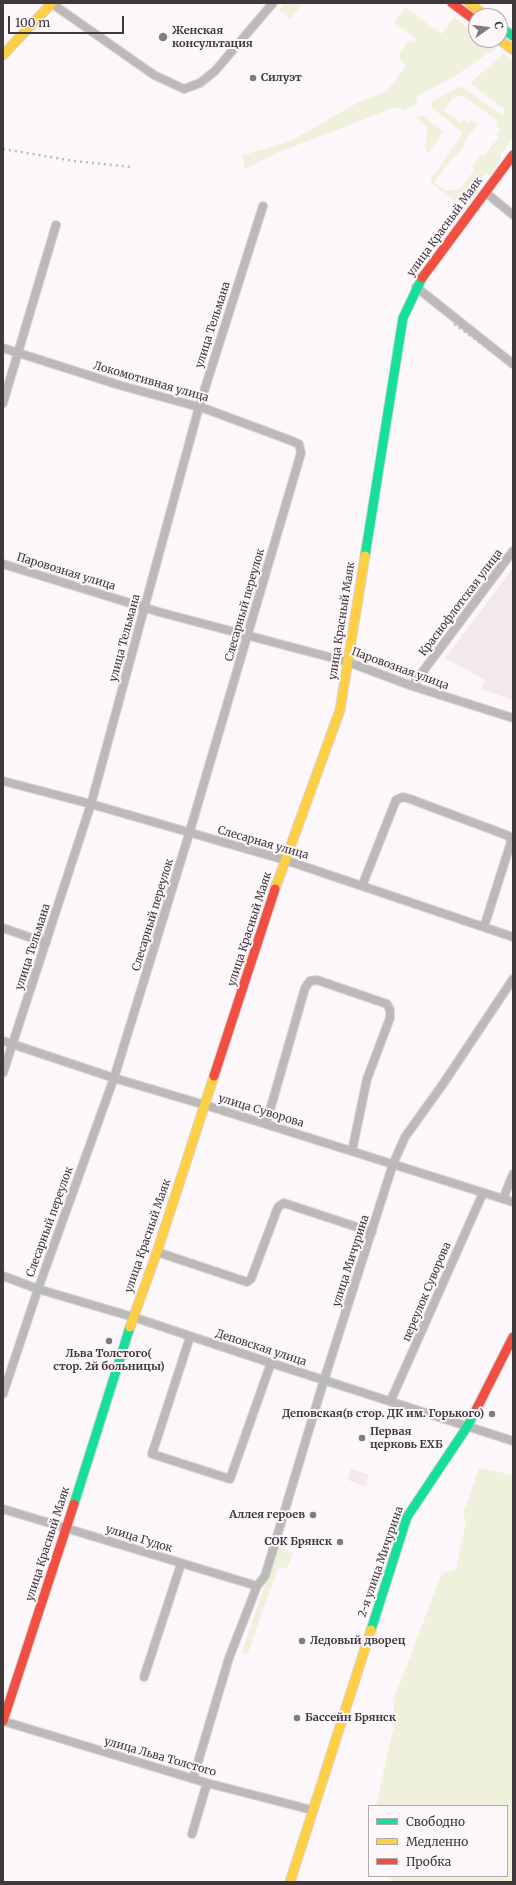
<!DOCTYPE html>
<html>
<head>
<meta charset="utf-8">
<style>
  body { margin:0 }
  #map { position:relative; width:516px; height:1885px; overflow:hidden; background:#fcf7fa; font-family:Merriweather,serif }
  canvas { display:block }
  .frame { position:absolute; inset:0; border:4px solid #3f383c; pointer-events:none }
  .legend { position:absolute; left:368px; top:1805px; width:140px; height:72px; box-sizing:border-box; background:#fdf6fa; border:1px solid #b1aaae; margin:0; padding:5px 7px; list-style:none; font-size:12px; color:#3f383c }
  .legend li { display:flex; align-items:center; gap:8px; height:20px }
  .legend b { width:20px; border:1px solid #b1aaae }
  .north { position:absolute; left:468px; top:8px; width:40px; height:40px; box-sizing:border-box; background:#fdf6fa; border:1px solid #b1aaae; border-radius:50%; rotate:76deg; font-size:11px; font-weight:700; line-height:16px; text-align:center; color:#3f383c }
  .north::after { content:''; display:block; margin:auto; width:14px; height:18px; background:#817b7e; clip-path:polygon(50% 0,100% 100%,50% 72%,0 100%) }
  .scale { position:absolute; left:8px; top:16px; width:116px; height:18px; box-sizing:border-box; border:2px solid #3f383c; border-top:0; padding-left:5px; font-size:12px; line-height:14px; white-space:nowrap; color:#3f383c; -webkit-text-stroke:3px #fdf6fa; paint-order:stroke }
</style>
</head>
<body>
<div id="map">
<canvas width="516" height="1885"></canvas>
<div class="frame"></div>
<ul class="legend">
<li><b style="height:5px;background:#16e098"></b>Свободно</li>
<li><b style="height:5px;background:#ffcf43"></b>Медленно</li>
<li><b style="height:5px;background:#f24e42"></b>Пробка</li>
</ul>
<div class="north">С</div>
<div class="scale">100 m</div>
</div>
<script>
const ctx = document.querySelector('canvas').getContext('2d');
ctx.lineJoin = 'round';
function fill(path, color) { ctx.fillStyle = color; ctx.fill(path, 'evenodd'); }
const shape = rows => new Path2D(rows.map(r => 'M' + r).join(''));
function trace(path, color, width, dash) { ctx.strokeStyle = color; ctx.lineWidth = width; ctx.lineCap = dash ? 'butt' : 'round'; ctx.setLineDash(dash || []); ctx.stroke(path); }
function write(font, color, halo, rows, align = 'center') {
  ctx.font = font + ' Merriweather,serif'; ctx.lineWidth = 4; ctx.setLineDash([]); ctx.textBaseline = 'middle'; ctx.strokeStyle = halo; ctx.fillStyle = color; for (const [text, x, y, turn = 0] of rows) {
    ctx.save(); ctx.translate(x, y); ctx.rotate((+turn || 0) * Math.PI / 180); ctx.textAlign = isNaN(turn) ? turn : align; if (halo) ctx.strokeText(text, 0, 0); ctx.fillText(text, 0, 0); ctx.restore();
  }
}
fill(shape([
  [513,568,513,700,481,689,485,680,445,658],
  [351,1469,369,1475,365,1486,348,1480]
]), '#f4e8ef');
fill(shape([
  [284,3,303,3,291,19,279,10],
  [406,7,441,34,454,17,476,33,476,40,486,40,496,48,455,76,416,97,418,102,405,111,396,107,277,153,245,169,242,155,266,149,294,139,357,103,387,91,406,65,401,61,399,53,408,41,417,40,394,22],
  [504,53,513,60,513,139,501,154,501,161,490,176,486,173,482,179,485,182,465,210,431,183,431,179,463,133,432,108,431,104,433,101,461,86,502,115,505,110,470,83],
  [464,96,497,121,496,126,500,129,497,133,498,138,484,156,481,155,472,167,475,169,460,189,446,191,434,182,454,156,456,156,465,145,463,143,478,125,471,120,468,123,463,119,460,122,443,110,453,97],
  [415,116,424,116,443,132,429,153,426,152,425,145,428,128],
  [479,1468,513,1475,513,1882,395,1882,387,1876,507,1876,507,1806,376,1806,395,1721,393,1701,442,1573,456,1569,466,1521,463,1514],
  [279,1547,293,1553,289,1564,285,1569,278,1567,248,1653,243,1654,242,1652,277,1548]
]), '#f0f1dd');
const street = shape([
  [51,3,154,75,184,89,200,83,215,71,273,3],
  [485,192,513,215],
  [416,287,513,364],
  [3,348,119,385,206,409,292,441,299,444,301,453,189,834,114,1078,38,1289,3,1394],
  [3,403,56,225],
  [3,564,159,612,348,662,412,686,513,718],
  [412,686,513,551],
  [3,781,91,804,285,860,513,937],
  [362,886,396,800,403,797,410,799,509,836,511,842,484,927],
  [3,928,46,943],
  [3,1041,114,1078,205,1105,513,1202],
  [3,1073,91,804,199,407,263,206],
  [266,1124,305,988,310,981,317,980,387,1004,390,1010,390,1018,367,1079,352,1151],
  [503,1199,513,1174],
  [157,1252,247,1282,251,1279,278,1207,284,1203,372,1232],
  [3,1276,38,1289,133,1317,271,1363,513,1441],
  [190,1337,152,1454,230,1479,271,1363],
  [391,1400,483,1193],
  [3,1509,257,1586,265,1576,324,1380,393,1164,405,1137,443,1084,513,979],
  [144,1677,181,1564],
  [3,1721,207,1783,312,1810],
  [193,1779,229,1658,257,1586],
  [192,1834,207,1783]
]);
const fast = shape([
  [500,27,513,36],
  [365,556,403,318,422,278],
  [74,1504,130,1327],
  [371,1630,407,1517,467,1427,477,1408]
]);
const slow = shape([
  [469,3,486,16],
  [500,40,513,50],
  [3,55,52,3],
  [275,889,340,710,365,556],
  [130,1327,157,1252,214,1076],
  [290,1882,371,1630]
]);
const jam = shape([
  [452,3,476,21],
  [422,278,513,155],
  [214,1076,275,889],
  [477,1408,513,1337],
  [3,1721,74,1504]
]);
trace(street, '#d9d5d8', 10);
trace(fast, '#d9d5d8', 11);
trace(slow, '#d9d5d8', 11);
trace(jam, '#d9d5d8', 11);
trace(street, '#bbbab9', 8);
trace(fast, '#16e098', 9);
trace(slow, '#ffcf43', 9);
trace(jam, '#f24e42', 9);
trace(shape([
  [3,149,74,161,131,167],
  [454,324,513,367]
]), '#bcbbbb', 2.5, [2, 4]);
for (const [x, y, r, color] of [
  [163,37,5,"#817b7e"],
  [253,78,4,"#817b7e"],
  [109,1341,4,"#817b7e"],
  [492,1414,4,"#817b7e"],
  [362,1438,4,"#817b7e"],
  [313,1515,4,"#817b7e"],
  [340,1542,4,"#817b7e"],
  [302,1641,4,"#817b7e"],
  [297,1718,4,"#817b7e"]
]) { const dot = new Path2D(); dot.arc(x, y, r, 0, 2 * Math.PI); ctx.fillStyle = color; ctx.fill(dot); trace(dot, '#fdf6fa', 1.5); }
write('bold 11px', '#3f383c', '#fdf6fa', [
  ["Женская",172,31],
  ["консультация",172,44],
  ["Силуэт",261,78],
  ["Льва Толстого(",109,1354,"center"],
  ["стор. 2й больницы)",109,1367,"center"],
  ["Деповская(в стор. ДК им. Горького)",484,1414,"right"],
  ["Первая",370,1432],
  ["церковь ЕХБ",370,1445],
  ["Аллея героев",305,1515,"right"],
  ["СОК Брянск",332,1542,"right"],
  ["Ледовый дворец",310,1641],
  ["Бассейн Брянск",305,1718]
], 'left');
write('11px', '#3f383c', '#fdf6fa', [
  ["улица Красный Маяк",445,227,-54],
  ["улица Тельмана",213,325,-72],
  ["Локомотивная улица",151,382,16],
  ["Паровозная улица",66,572,17],
  ["Краснофлотская улица",461,603,-53],
  ["Слесарный переулок",245,605,-74],
  ["улица Красный Маяк",342,621,-81],
  ["улица Тельмана",125,638,-75],
  ["Паровозная улица",400,669,20],
  ["Слесарная улица",263,843,16],
  ["Слесарный переулок",153,915,-73],
  ["улица Красный Маяк",250,929,-72],
  ["улица Тельмана",33,947,-72],
  ["улица Суворова",261,1111,17],
  ["Слесарный переулок",50,1222,-70],
  ["улица Красный Маяк",148,1236,-71],
  ["улица Мичурина",351,1261,-72],
  ["переулок Суворова",427,1292,-67],
  ["Деповская улица",261,1348,18],
  ["улица Гудок",139,1539,17],
  ["улица Красный Маяк",48,1544,-72],
  ["2-я улица Мичурина",381,1562,-71],
  ["улица Льва Толстого",160,1757,16]
]);
</script>
</body>
</html>
